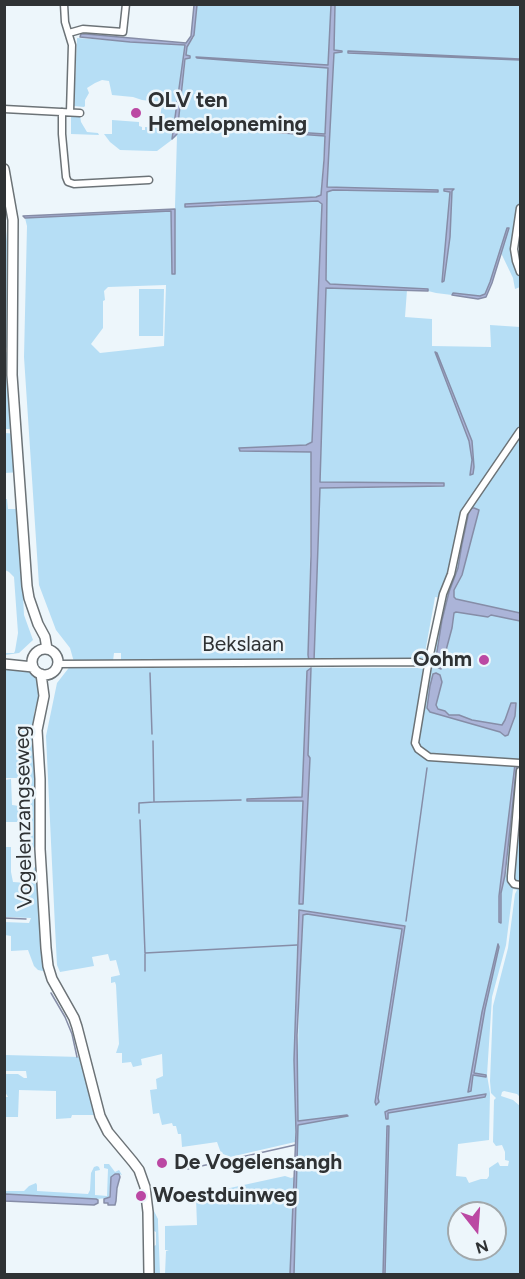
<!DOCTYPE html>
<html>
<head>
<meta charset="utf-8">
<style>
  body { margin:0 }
  #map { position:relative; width:525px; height:1279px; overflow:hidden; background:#edf6fb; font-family:Figtree,sans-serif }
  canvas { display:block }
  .frame { position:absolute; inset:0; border:6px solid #2f3234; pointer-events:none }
  .north { position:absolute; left:447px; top:1201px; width:60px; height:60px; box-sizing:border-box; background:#edf6fb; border:2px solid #a1a8ab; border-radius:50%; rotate:163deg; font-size:16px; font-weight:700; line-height:24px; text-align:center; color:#2f3234 }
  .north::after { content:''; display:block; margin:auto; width:21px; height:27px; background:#bb48a3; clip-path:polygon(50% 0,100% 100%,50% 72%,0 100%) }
</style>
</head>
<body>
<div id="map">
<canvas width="525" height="1279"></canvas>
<div class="frame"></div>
<div class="north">N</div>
</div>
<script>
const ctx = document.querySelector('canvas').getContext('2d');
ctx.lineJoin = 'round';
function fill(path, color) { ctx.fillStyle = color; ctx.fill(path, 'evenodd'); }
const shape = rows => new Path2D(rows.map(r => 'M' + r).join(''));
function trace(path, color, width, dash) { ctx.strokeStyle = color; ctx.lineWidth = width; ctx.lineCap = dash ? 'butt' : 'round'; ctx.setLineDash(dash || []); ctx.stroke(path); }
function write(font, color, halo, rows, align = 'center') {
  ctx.font = font + ' Figtree,sans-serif'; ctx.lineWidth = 5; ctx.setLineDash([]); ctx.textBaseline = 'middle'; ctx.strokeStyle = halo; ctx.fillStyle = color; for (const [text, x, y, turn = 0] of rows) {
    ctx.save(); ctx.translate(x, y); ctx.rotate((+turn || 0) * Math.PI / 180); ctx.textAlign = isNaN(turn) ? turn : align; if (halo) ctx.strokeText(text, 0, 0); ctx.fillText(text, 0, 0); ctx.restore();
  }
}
fill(shape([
  [197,5,331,5,328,65,197,57,197,58,328,68,325,134,186,125,185,126,325,136,321,195,316,197,186,204,185,206,221,205,212,207,318,200,322,204,312,443,306,445,239,449,240,451,311,452,309,661,121,661,121,653,114,653,113,661,74,662,70,648,56,630,39,585,24,357,27,226,25,218,172,211,172,274,175,274,175,206,177,136,157,151,153,151,120,150,110,142,104,134,112,134,112,120,139,122,139,126,142,127,142,130,145,130,145,127,159,128,162,102,142,100,133,97,112,95,109,81,102,80,95,83,87,88,89,93,85,100,85,106,84,107,74,106,77,38,186,45,174,134,172,136,177,134,187,47,194,37],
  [166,285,164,346,100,353,91,344,103,328,103,301,105,300,104,291,108,287],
  [335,5,520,5,520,59,348,52,348,53,520,60,520,202,514,234,515,261,520,275,520,287,515,289,513,278,501,253,508,228,490,282,485,294,480,296,453,293,452,295,436,293,428,291,427,289,330,284,326,280,327,191,333,190,377,191,327,188,328,136,334,53,342,52,342,51,334,50],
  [71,116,80,116,81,122,87,132,98,133,99,135,71,134],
  [4,207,8,253,9,344,8,348,4,347],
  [325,288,407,290,405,317,432,319,432,346,491,347,490,325,520,327,520,428,468,502,441,598,435,597,434,603,424,658,422,659,314,661,320,488,404,487,443,483,320,482],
  [139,289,164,289,163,336,139,336],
  [4,352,14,353,18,429,5,429],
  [5,433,18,434,20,472,5,473],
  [520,433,520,1097,517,1094,504,1091,502,1092,501,1096,513,1100,520,1106,520,1274,165,1274,166,1251,169,1250,165,1250,165,1226,197,1225,196,1198,184,1200,184,1198,285,1176,291,1178,294,1177,293,1193,295,1231,298,1125,296,1122,295,1142,230,1157,221,1153,217,1142,182,1147,181,1134,178,1134,176,1126,173,1126,172,1123,162,1125,159,1113,153,1114,150,1090,157,1089,156,1079,163,1076,162,1054,141,1059,142,1065,133,1067,131,1062,122,1063,122,1053,116,1053,119,1044,116,985,115,982,111,983,111,977,120,975,116,960,110,961,108,954,92,957,94,966,60,972,57,965,55,927,46,736,57,683,71,665,74,667,420,668,424,669,425,671,431,671,445,596,457,560,468,510],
  [311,669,308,755,310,758,303,903,299,903,303,801,247,801,247,799,302,797,307,671],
  [514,776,506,876,505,875,501,893,501,923,499,922,499,896],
  [513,889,517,890,515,894,508,948,493,1006,490,1081,491,1093,496,1098,494,1100,493,1142,496,1146,502,1145,505,1152,505,1160,509,1161,508,1166,500,1166,498,1162,489,1168,489,1176,487,1179,481,1179,469,1183,466,1177,456,1176,458,1144,489,1140,490,1093,487,1075,492,997,506,945],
  [302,910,377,922,308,914,303,915,299,1004,297,1096,296,1100,294,1060,298,913],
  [459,1213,495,1213,495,1249,459,1249],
  [5,499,7,499,8,509,20,509,19,522,24,615,33,640,19,653,5,655,4,653,14,653,15,651,18,633,14,577,9,572,5,570],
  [4,667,31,671,38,678,41,689,34,713,36,848,30,847,31,778,5,778],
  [11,779,12,805,27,807,27,818,19,818,19,822,5,822,5,780],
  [5,847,11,847,11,872,13,882,27,883,31,882,34,868,38,864,47,972,38,970,34,966,28,950,11,951,11,936,5,935,4,922,29,923,31,918,5,917],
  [5,1055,81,1057,95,1115,72,1115,71,1118,56,1119,56,1091,19,1090,18,1117,5,1117,5,1097,8,1097,5,1092,5,1074,18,1074,24,1078,27,1078,26,1071,5,1071],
  [104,1164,109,1164,115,1172,119,1170,122,1175,119,1174,111,1177,109,1198,96,1199,5,1194,4,1191,24,1191,29,1186,36,1183,37,1185,37,1191,88,1194,90,1190,91,1173,94,1167,97,1166,99,1167,100,1170,95,1171,95,1195,107,1196,108,1169,104,1168],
  [153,1209,158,1219,158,1223,160,1274,153,1274,154,1246,156,1245,156,1232,154,1231,151,1210]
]), '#b6def5');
const water = shape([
  [194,5,197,5,194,35,187,47,186,55,190,56,190,58,185,59,177,134,172,139,185,45,130,42,80,37,81,34,86,34,186,43,191,36,194,5],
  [331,5,335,5,334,50,342,51,342,52,334,53,327,187,438,190,438,192,333,190,327,192,326,280,330,284,428,289,428,291,326,288,320,482,444,483,444,486,320,488,314,661,309,661,308,655,311,556,311,452,240,451,239,448,306,445,312,442,322,204,318,201,185,207,185,204,316,197,321,195,324,160,325,136,185,126,185,125,325,134,328,68,197,58,196,57,328,65,331,5],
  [348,51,520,59,520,60,348,53,348,51],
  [444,189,454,189,452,191,450,237,444,281,442,282,450,192,444,191,444,189],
  [175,209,175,274,172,274,171,211,25,218,23,216,175,209],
  [507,228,509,228,492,283,486,297,478,299,452,295,453,293,480,296,485,294,490,282,507,228],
  [435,352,437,353,472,441,474,467,473,474,470,475,472,460,469,441,435,352],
  [471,508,474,508,479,510,462,575,454,590,454,597,456,599,520,613,520,621,491,615,488,617,456,612,454,613,452,628,441,669,437,667,435,664,442,620,449,592,458,568,462,544,469,511,471,508],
  [311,668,308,755,310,758,303,904,299,904,303,801,247,801,247,799,302,797,307,671,311,668],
  [436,673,440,675,442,682,436,705,438,709,445,711,449,715,459,715,472,720,502,725,505,720,511,703,516,703,515,716,508,735,505,736,500,732,430,712,427,708,430,686,433,674,436,673],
  [515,764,517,764,505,875,501,893,501,923,499,922,499,896,515,764],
  [299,910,405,926,378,1098,379,1102,376,1105,375,1102,402,929,307,914,303,915,297,1035,298,1121,347,1115,348,1116,298,1125,294,1274,290,1274,296,1132,294,1060,299,910],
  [498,944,499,947,485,1009,474,1073,486,1075,486,1077,473,1075,471,1091,468,1092,482,1012,498,944],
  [486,1094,485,1097,388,1113,388,1119,386,1119,385,1112,389,1110,486,1094],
  [387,1126,389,1126,385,1274,383,1274,387,1126],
  [115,1174,119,1174,120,1177,117,1188,116,1201,115,1205,108,1205,108,1203,104,1203,104,1199,110,1197,111,1177,115,1174],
  [5,1194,96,1199,98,1200,98,1203,94,1205,5,1201,5,1194]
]);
fill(water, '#abb4d8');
trace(water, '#868da7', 1.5);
trace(shape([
  [150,673,152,734],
  [155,802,241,800],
  [139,813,139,803,154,802,153,741],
  [140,820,145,953,297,945],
  [4,918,26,919],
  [406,921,427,768],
  [145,954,145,971],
  [51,993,65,1017,72,1034,77,1057],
  [188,1169,295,1145]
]), '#868da7', 1.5);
const minor = shape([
  [64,4,65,22,72,45,70,112],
  [69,33,83,29,123,32,126,4],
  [4,109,80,113],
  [62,112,62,134,66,177,68,182,74,184,149,180],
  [520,208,514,249,516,261,520,272],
  [520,431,464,513,451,574,443,594,429,659,415,743,418,749,429,757,520,763],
  [57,664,418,662,429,665],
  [520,771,511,876,511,880,514,884,520,885]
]);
const secondary = shape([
  [4,169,13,220,12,375,27,586,29,598,38,624,45,637,47,649],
  '32 662a13 13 0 1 1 26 0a13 13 0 1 1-26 0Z',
  [4,664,33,667],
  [41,674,44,696,37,730,40,779,40,849,46,948,48,966,52,979,74,1018,77,1027,100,1116,108,1132,133,1162,139,1170,145,1187,148,1212,149,1274]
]);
trace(minor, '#6c7377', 9);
trace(secondary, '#6c7377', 12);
trace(minor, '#fff', 6);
trace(secondary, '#fff', 9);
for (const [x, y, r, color] of [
  [136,113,6,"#bb48a3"],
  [484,660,6,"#bb48a3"],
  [162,1163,6,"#bb48a3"],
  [141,1196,6,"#bb48a3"]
]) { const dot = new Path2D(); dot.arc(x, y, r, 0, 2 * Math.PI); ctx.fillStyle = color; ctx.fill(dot); trace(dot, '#edf6fb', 2); }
write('bold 21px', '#2f3234', '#edf6fb', [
  ["OLV ten",148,101],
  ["Hemelopneming",148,125],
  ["Oohm",472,660,"right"],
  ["De Vogelensangh",174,1163],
  ["Woestduinweg",153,1196]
], 'left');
write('21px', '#2f3234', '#edf6fb', [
  ["Bekslaan",243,645],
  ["Vogelenzangseweg",24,817,-91]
]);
</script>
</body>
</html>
